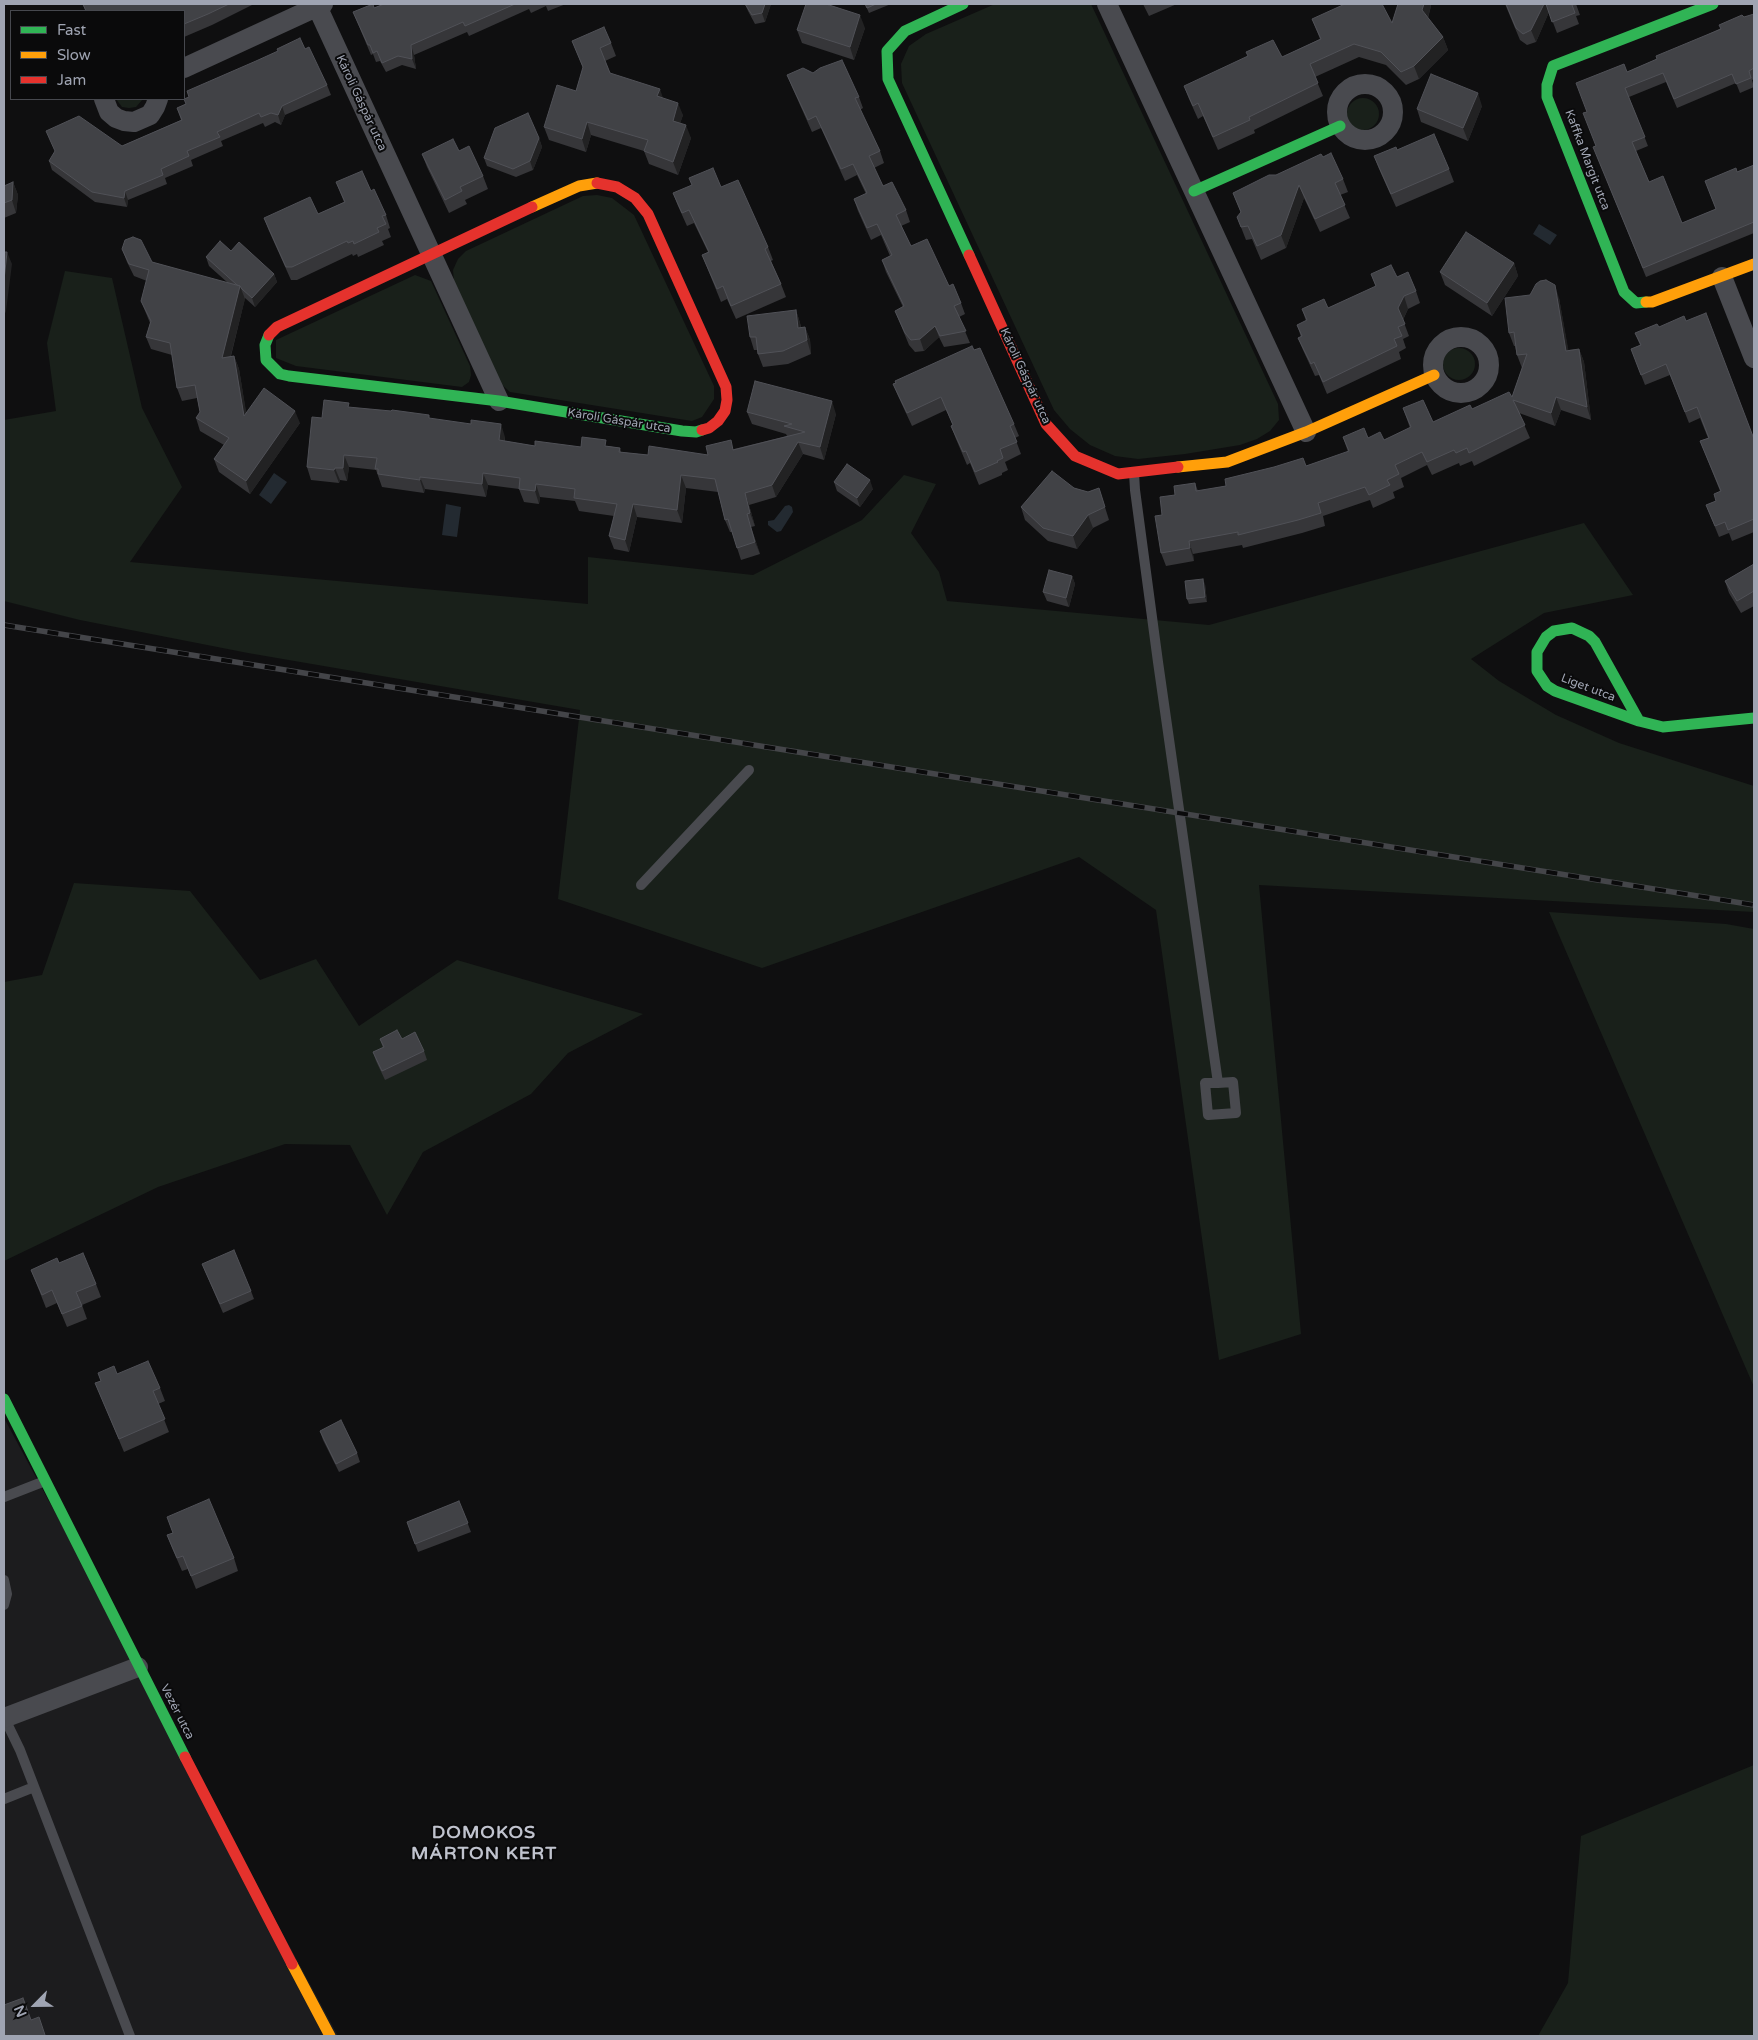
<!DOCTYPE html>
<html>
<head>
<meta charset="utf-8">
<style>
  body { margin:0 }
  #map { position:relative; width:1758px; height:2040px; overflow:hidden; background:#0f0f10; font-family:"Varela Round",sans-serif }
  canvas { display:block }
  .frame { position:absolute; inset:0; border:5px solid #9fa4b2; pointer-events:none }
  .legend { position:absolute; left:10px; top:10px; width:175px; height:90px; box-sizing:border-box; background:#0a0a0b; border:1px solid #46484e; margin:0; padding:6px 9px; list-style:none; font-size:15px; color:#9fa4b2 }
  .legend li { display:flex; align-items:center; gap:10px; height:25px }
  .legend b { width:25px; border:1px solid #46484e }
  .north { position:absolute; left:10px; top:1980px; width:50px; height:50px; -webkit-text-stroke:4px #0a0a0b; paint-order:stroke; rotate:247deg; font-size:14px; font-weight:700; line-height:20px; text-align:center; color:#9fa4b2 }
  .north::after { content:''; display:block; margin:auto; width:18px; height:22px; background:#9fa4b2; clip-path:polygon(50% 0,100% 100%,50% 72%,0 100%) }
</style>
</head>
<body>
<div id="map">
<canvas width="1758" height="2040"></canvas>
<div class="frame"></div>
<ul class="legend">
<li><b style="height:6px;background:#30b455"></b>Fast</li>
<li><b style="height:6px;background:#ff9f0a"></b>Slow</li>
<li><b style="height:6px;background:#e5322d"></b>Jam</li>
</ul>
<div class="north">N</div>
</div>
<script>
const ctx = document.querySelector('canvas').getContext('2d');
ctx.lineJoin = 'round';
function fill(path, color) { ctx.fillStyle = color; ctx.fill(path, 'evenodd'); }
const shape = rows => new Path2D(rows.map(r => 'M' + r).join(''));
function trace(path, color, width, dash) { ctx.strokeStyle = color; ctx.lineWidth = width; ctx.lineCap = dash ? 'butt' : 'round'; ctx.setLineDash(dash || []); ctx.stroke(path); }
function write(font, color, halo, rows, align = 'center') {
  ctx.font = font + ' "Varela Round",sans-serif'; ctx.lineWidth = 4; ctx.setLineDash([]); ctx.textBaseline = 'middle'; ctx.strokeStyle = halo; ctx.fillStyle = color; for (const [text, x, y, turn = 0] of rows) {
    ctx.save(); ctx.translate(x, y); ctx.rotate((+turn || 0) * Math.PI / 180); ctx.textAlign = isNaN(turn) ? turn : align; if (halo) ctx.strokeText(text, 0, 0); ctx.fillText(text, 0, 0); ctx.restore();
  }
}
fill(shape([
  [4,1418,338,2036,4,2036]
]), '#1c1c1e');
fill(shape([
  [995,4,1091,4,1278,404,1279,420,1270,431,1257,439,1240,445,1185,454,1138,459,1115,456,1090,445,1070,429,1054,410,902,83,901,64,909,46,926,34],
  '1347 114a16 16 0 1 1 32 0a16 16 0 1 1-32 0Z',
  [116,99,143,99,136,107,129,108,122,107],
  [597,195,612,198,634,215,714,386,714,399,702,417,692,421,510,392,501,384,454,281,453,270,458,259,466,251,583,196],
  [65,271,112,278,142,408,182,487,130,562,588,604,588,557,753,575,862,520,904,475,936,484,911,533,939,572,947,601,1209,625,1584,523,1633,595,1544,613,1471,659,1499,681,1556,715,1619,743,1754,786,1754,912,1259,885,1301,1334,1219,1360,1156,910,1079,857,762,968,558,899,580,710,248,653,80,620,4,601,4,420,56,411,47,343],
  [415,275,431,281,470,366,471,375,469,382,462,387,296,366,276,358,276,340],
  '1443 364a16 16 0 1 1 32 0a16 16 0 1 1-32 0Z',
  [74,883,190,891,260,980,316,959,359,1026,457,960,643,1014,568,1053,531,1094,423,1152,387,1215,350,1145,285,1144,158,1187,4,1261,4,982,42,975],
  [1549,912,1726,924,1754,929,1754,1387],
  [1754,1765,1754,2036,1538,2036,1568,1983,1581,1836]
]), '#19201a');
fill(shape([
  [1539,224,1557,235,1550,245,1533,234],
  [274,473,287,482,271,504,259,495],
  [446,504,461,507,457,537,442,535],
  [789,505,792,507,793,512,781,531,777,532,768,525,768,521,774,520,785,506]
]), '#232a31');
trace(shape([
  [1134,473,1135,490,1158,662,1218,1083,1233,1082,1236,1113,1208,1115,1205,1083,1218,1083],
  [641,885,749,770],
  [4,1497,45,1481],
  [4,1580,7,1594,4,1605],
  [4,1717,20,1750,130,2036],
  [4,1799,34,1787]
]), '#494a4f', 10);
trace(shape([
  [316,4,499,401],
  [1107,4,1306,432],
  [184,68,323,4],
  '1337 112a28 28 0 1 1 56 0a28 28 0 1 1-56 0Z',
  [104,99,109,112,116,118,124,121,134,122,150,115,155,107,158,99],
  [1722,277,1754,358],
  '1433 365a28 28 0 1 1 56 0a28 28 0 1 1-56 0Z',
  [4,1718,138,1667]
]), '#494a4f', 20);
trace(shape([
  [963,4,905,31,887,51,888,79,969,255],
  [1194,191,1340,126],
  [1646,302,1636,303,1624,292,1547,97,1547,85,1553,66,1713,4],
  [269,335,265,345,266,360,280,374,289,376,499,401,682,431,696,432,702,430],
  [1639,721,1595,642,1589,636,1572,628,1554,631,1546,637,1537,652,1537,671,1547,686,1555,691,1639,721,1663,727,1754,718],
  [4,1399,185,1757]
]), '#30b455', 11);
trace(shape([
  [532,207,579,186,597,183],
  [1646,302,1652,302,1754,264],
  [1178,467,1227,462,1306,432,1434,375],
  [292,1964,330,2036]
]), '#ff9f0a', 11);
trace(shape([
  [597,183,617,187,635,198,648,214,726,387,727,400,725,411,718,421,709,428,702,430],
  [969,255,1046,424,1075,456,1118,474,1178,467],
  [269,335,277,327,532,207],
  [185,1757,292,1964]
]), '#e5322d', 11);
const rail = shape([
  [4,625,1754,905]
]);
trace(rail, '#444549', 5.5);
trace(rail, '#0a0a0b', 4, [11]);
fill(shape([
  [82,4,254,4,212,25,184,37,184,11,86,11],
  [384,4,566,4,548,11,546,6,531,13,529,9,469,36,467,32,414,55,416,69,402,65,386,72,380,61,376,62,373,54,371,55,353,12,374,8],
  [745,4,771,4,765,22,755,24,748,11],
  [865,4,891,4,869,13],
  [1143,4,1177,4,1149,16],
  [1398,4,1430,4,1431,6,1428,18,1443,37,1448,50,1419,79,1406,85,1386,65,1359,57,1315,77,1323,96,1254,130,1255,133,1218,150,1203,116,1198,119,1189,99,1184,86,1282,57,1320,39,1312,19,1392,23],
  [1505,4,1576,4,1580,15,1576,16,1579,24,1557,33,1549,12,1536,42,1527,45,1520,40],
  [1754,14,1754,79,1752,80,1754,87,1740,93,1736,83,1677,108,1666,82,1629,97,1648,146,1636,151,1649,182,1682,223,1716,209,1705,181,1737,172,1754,165,1754,233,1646,277,1597,156,1596,146,1587,112,1627,72,1657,59,1744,17],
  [865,28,854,60,802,43,797,30],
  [572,41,611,43,616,56,605,61,610,73,663,98,683,115,680,123,691,138,678,175,649,164,644,151,591,135,586,152,549,140,544,127,576,91,583,68],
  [305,49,327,85,331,95,285,115,281,125,275,122,265,127,263,123,221,141,223,146,191,160,193,166,165,178,167,184,128,200,127,207,95,202,52,170,49,161,122,146,181,120,177,108],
  [787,75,859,97,863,108,860,110,880,151,884,163,874,168,883,186,906,210,910,222,901,226,911,246,949,286,961,303,965,314,959,317,970,343,944,347,939,337,924,351,915,352,909,345,895,311,903,307,886,272,882,260,890,256,881,235,871,240,858,211,854,199,866,194,857,175,845,181,821,128,812,132,792,87],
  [1482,106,1468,141,1421,122,1417,109],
  [539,138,542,147,533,170,516,177,487,166,484,158],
  [1397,150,1449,169,1454,182,1396,207,1379,169,1374,156],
  [422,154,483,176,488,189,465,200,467,204,449,213,427,167],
  [1323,157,1343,179,1348,192,1340,195,1350,218,1320,232,1304,198,1286,248,1261,260,1252,239,1246,240,1237,217,1241,213,1233,193],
  [13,182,18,195,16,213,4,218,4,186],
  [336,182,371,191,386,215,390,228,388,229,391,237,382,241,384,245,358,257,357,254,353,256,352,254,297,280,291,280,269,231,264,218,318,214,344,202],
  [721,187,768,247,773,260,771,261,781,284,786,297,736,319,727,299,721,302,702,255,708,252,694,223,687,226,678,206,673,193],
  [122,249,152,262,228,283,209,266,206,257,231,251,274,274,277,282,255,307,245,298,231,356,234,356,239,369,246,413,300,423,250,494,219,472,214,459,224,445,200,431,196,418,200,412,197,398,182,401,177,388,172,355,151,349,146,337,150,323,141,301,147,281,134,276,127,262],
  [1514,263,1518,276,1492,316,1445,285,1440,272],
  [1371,274,1397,277,1416,291,1420,303,1408,309,1403,320,1409,336,1403,339,1406,348,1399,352,1401,359,1327,394,1319,375,1315,376,1303,350,1298,338,1301,337,1297,325,1306,321,1302,309,1328,308,1376,287],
  [1559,298,1568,350,1579,349,1584,362,1591,420,1561,410,1555,426,1519,413,1530,438,1474,466,1472,461,1460,466,1459,463,1432,475,1427,465,1401,478,1404,487,1393,492,1395,498,1373,508,1370,500,1323,516,1325,526,1302,533,1243,548,1242,545,1193,554,1194,561,1166,566,1161,553,1162,515,1175,495,1195,483,1198,491,1226,486,1306,466,1348,452,1343,437,1368,438,1384,440,1410,428,1403,408,1433,422,1512,397,1522,368,1517,355,1515,346,1514,346,1509,333],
  [796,310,800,323,801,327,805,327,810,340,811,354,788,364,763,367,758,354,757,350,754,350,750,337],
  [1686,321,1754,439,1754,532,1732,541,1729,533,1719,537,1706,505,1716,501,1720,491,1700,441,1708,438,1700,418,1689,423,1670,375,1645,385,1631,349,1640,345,1635,333],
  [895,381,1014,424,1019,436,1015,438,1021,454,1005,462,1008,470,1002,473,1002,475,979,485,970,463,967,465,956,439,951,426,953,425,946,410,912,426,898,396,893,384,895,383],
  [350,408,431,419,505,437,505,441,535,446,581,447,608,446,620,448,621,452,648,455,708,455,734,449,787,436,786,434,752,424,747,412,836,414,824,460,803,454,776,497,749,505,755,526,751,527,760,554,741,560,732,532,730,532,725,520,718,492,686,488,682,523,637,517,629,552,614,549,609,536,614,516,579,511,575,501,540,497,539,504,524,502,519,489,488,485,486,497,425,489,424,493,382,487,376,470,349,467,347,481,340,480,339,483,311,480,307,467],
  [834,482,873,489,860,507,837,491],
  [1074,488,1088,492,1099,488,1109,520,1093,528,1077,549,1048,541,1025,520,1021,507],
  [1754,564,1754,606,1741,613,1729,593,1725,581],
  [1072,576,1075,584,1069,607,1047,601,1043,592],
  [1205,584,1207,602,1189,604,1187,599],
  [380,1039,402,1039,424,1051,427,1060,385,1080,376,1061,373,1052,383,1048],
  [59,1263,96,1284,101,1297,82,1305,87,1319,67,1327,57,1303,46,1308,31,1270],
  [202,1264,251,1291,254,1299,223,1313],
  [98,1373,117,1374,160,1388,165,1401,158,1404,169,1432,124,1452,95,1383,101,1381],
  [320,1431,357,1453,360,1462,339,1472,323,1440],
  [459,1501,471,1532,418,1552,407,1522],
  [167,1517,234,1558,238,1571,196,1589,188,1569,182,1571,172,1548,167,1535,173,1533]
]), '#363639');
fill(shape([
  [765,4,771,4,765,22,762,13],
  [1424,4,1430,4,1431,6,1426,24,1422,10],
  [1544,4,1546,4,1549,12,1536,42,1531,30],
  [860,15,865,28,854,60,850,47],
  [1443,37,1448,50,1419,79,1414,66],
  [411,45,414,55,416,69,412,59],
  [660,89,664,101,657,96],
  [1478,93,1482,106,1468,141,1463,128],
  [678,103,683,115,677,133,673,121],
  [282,106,285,115,281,125,278,115],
  [587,122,591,135,586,152,582,139],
  [686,125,691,138,678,175,673,162],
  [539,138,542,147,533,170,530,161],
  [13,182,18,195,16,213,12,200],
  [1299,185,1304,198,1286,248,1281,235],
  [125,191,128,200,127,207,124,198],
  [7,252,12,264,6,311,4,316,4,280],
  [1514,263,1518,276,1492,316,1487,303],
  [274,274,277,282,255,307,252,298],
  [1555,285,1559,298,1571,364,1566,351],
  [240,286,245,299,227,370,222,358],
  [1404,296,1408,309,1402,321,1398,308],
  [796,310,800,323,803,341,798,328],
  [935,326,939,337,924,351,920,339],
  [805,327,810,340,811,354,807,340],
  [1579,349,1584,362,1591,420,1587,407],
  [234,356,239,369,249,429,244,416],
  [1556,397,1561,410,1555,426,1551,413],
  [832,401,836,414,824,460,820,447],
  [295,411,300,423,250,494,246,481],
  [501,424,505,437,503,453,499,440],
  [798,442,803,454,776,497,772,485],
  [344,455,349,467,347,481,343,468],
  [335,468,340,480,339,483,334,470],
  [483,473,488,485,486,497,482,484],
  [681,475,686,488,682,523,677,510],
  [420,477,425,489,424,493,420,480],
  [870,480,873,489,860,507,857,498],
  [536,484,540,497,539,504,535,491],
  [745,493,749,505,755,526,750,513],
  [633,504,637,517,629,552,625,540],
  [747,514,751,527,760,554,755,542],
  [1088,515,1093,528,1077,549,1073,536],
  [1189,541,1193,554,1194,561,1190,548],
  [1072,576,1075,584,1069,607,1066,598],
  [1203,579,1205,584,1207,602,1205,597]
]), '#222223');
const building = shape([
  [83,4,229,4,208,14,184,24,184,11,86,11,83,4],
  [373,4,374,8,384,4,515,4,465,26,463,22,411,45,412,59,398,56,382,63,377,51,373,53,370,45,368,45,353,12,373,4],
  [745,4,765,4,762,13,752,15,745,4],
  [806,4,826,4,860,15,850,47,797,30,806,4],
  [865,4,876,4,867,8,865,4],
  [1345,4,1382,4,1392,23,1398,4,1424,4,1422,10,1443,37,1414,66,1401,72,1381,52,1354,44,1310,64,1318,83,1249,117,1250,120,1213,137,1198,103,1193,106,1184,86,1248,56,1246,52,1273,40,1282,57,1321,39,1312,19,1345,4],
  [1506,4,1544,4,1531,30,1523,34,1516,28,1506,4],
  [1546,4,1576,4,1572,5,1575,13,1552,22,1546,4],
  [1754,14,1754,68,1749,71,1751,78,1736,84,1732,74,1674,99,1663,73,1625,88,1645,137,1632,142,1649,182,1663,176,1682,223,1716,209,1705,181,1736,168,1737,172,1754,165,1754,222,1643,268,1593,147,1596,146,1583,113,1587,112,1576,83,1624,64,1627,72,1657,59,1656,56,1721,29,1719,25,1742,15,1744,17,1754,14],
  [604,27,611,43,600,48,610,73,660,89,657,96,678,103,673,121,686,125,673,162,644,151,648,140,587,122,582,139,544,127,557,85,576,91,583,67,572,41,604,27],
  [300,38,305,49,309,47,327,85,282,106,278,115,271,113,261,117,259,113,217,132,220,137,187,151,189,156,161,169,163,175,125,191,124,198,92,192,49,161,55,151,46,131,79,116,122,146,182,120,177,108,186,104,184,99,189,97,187,91,256,61,278,51,277,49,300,38],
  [842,60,859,97,855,98,880,151,869,156,883,186,892,182,906,210,896,215,911,246,927,239,949,286,953,284,961,303,954,306,966,331,940,336,935,326,920,339,911,340,905,333,895,311,904,306,882,260,892,255,877,224,867,228,854,199,867,193,853,164,841,169,816,116,808,120,787,75,803,68,813,73,820,68,842,60],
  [1431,74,1478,93,1463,128,1417,109,1431,74],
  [528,113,539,138,530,161,513,169,484,158,495,128,528,113],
  [1434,134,1449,169,1391,194,1374,156,1396,147,1397,150,1434,134],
  [453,139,459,151,469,146,483,176,460,187,462,191,445,200,422,154,453,139],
  [1331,153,1343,179,1335,183,1345,205,1315,219,1299,185,1281,235,1257,246,1248,226,1241,227,1237,217,1241,212,1233,193,1269,175,1276,175,1321,154,1323,157,1331,153],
  [713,168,721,187,738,180,768,247,765,249,781,284,731,306,723,286,717,289,702,255,709,252,689,210,682,213,673,193,692,185,689,178,713,168],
  [362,171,371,191,374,189,386,215,382,216,386,224,377,228,379,232,354,244,353,241,348,243,347,241,292,267,286,267,264,218,310,197,318,214,345,202,336,182,362,171],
  [13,182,12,200,4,203,4,186,13,182],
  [1466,232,1514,263,1487,303,1440,272,1466,232],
  [133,237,141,240,152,262,240,286,222,358,234,356,244,416,264,388,295,411,246,481,214,459,229,438,196,418,200,412,195,385,177,388,170,343,146,337,151,321,141,301,149,270,129,264,122,249,125,240,133,237],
  [220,241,231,251,239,242,274,274,252,298,242,289,240,286,237,285,206,257,220,241],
  [4,252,7,252,4,280,4,252],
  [1391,265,1397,277,1408,272,1416,291,1404,296,1398,308,1405,324,1398,327,1402,336,1394,339,1397,346,1323,382,1314,362,1311,364,1298,338,1302,336,1297,325,1307,320,1302,309,1324,299,1328,308,1376,286,1371,274,1391,265],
  [1546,280,1555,285,1566,351,1579,349,1587,407,1556,397,1551,413,1513,400,1525,425,1469,453,1467,448,1456,453,1454,450,1427,462,1422,452,1395,465,1399,474,1387,480,1390,485,1369,495,1365,487,1318,503,1321,513,1298,520,1238,535,1238,532,1189,541,1190,548,1161,553,1155,516,1162,515,1160,497,1175,495,1174,486,1195,483,1196,491,1226,486,1225,479,1274,467,1303,458,1306,466,1349,451,1343,437,1364,428,1368,438,1380,432,1384,440,1411,427,1403,408,1423,400,1433,422,1470,405,1472,409,1509,392,1512,397,1527,354,1517,355,1514,332,1509,333,1505,298,1530,295,1536,284,1540,281,1546,280],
  [796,310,798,328,805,327,807,340,783,351,758,354,756,337,750,337,747,316,796,310],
  [1706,313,1754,439,1754,519,1728,530,1725,522,1715,526,1706,505,1716,501,1714,494,1721,491,1700,441,1709,438,1697,407,1685,412,1666,364,1641,375,1631,349,1641,345,1635,333,1657,324,1659,327,1684,316,1686,321,1706,313],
  [972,346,974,350,980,348,1014,424,1010,426,1017,442,1000,449,1003,458,997,461,998,462,975,472,966,451,963,452,951,426,953,425,941,397,907,413,893,384,896,383,895,381,972,346],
  [755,381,832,401,820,447,798,442,772,485,745,493,750,513,747,514,755,542,737,548,728,519,725,520,715,479,681,475,677,510,633,504,625,540,609,536,617,504,574,498,575,489,536,484,535,491,519,489,520,478,483,473,482,484,420,477,420,480,378,474,378,469,375,469,377,458,344,455,343,468,335,468,334,470,307,467,312,417,322,418,324,400,349,403,348,407,391,411,392,410,429,415,429,418,471,424,471,420,501,424,499,440,535,446,535,441,581,447,582,437,606,440,605,446,620,448,619,452,648,455,649,446,708,455,706,446,731,440,733,450,805,432,784,426,792,424,747,412,755,381],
  [847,464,870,480,857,498,834,482,847,464],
  [1052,471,1074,488,1088,492,1099,488,1105,507,1088,515,1073,536,1043,528,1021,507,1052,471],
  [1754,564,1754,591,1737,601,1725,581,1754,564],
  [1049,570,1072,576,1066,598,1043,592,1049,570],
  [1203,579,1205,597,1187,599,1185,581,1203,579],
  [397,1030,402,1039,415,1032,424,1051,382,1071,373,1052,384,1047,380,1039,397,1030],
  [234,1250,251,1291,220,1304,202,1264,234,1250],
  [83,1253,96,1284,76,1292,82,1306,62,1314,52,1290,42,1295,31,1270,57,1258,59,1263,83,1253],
  [148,1361,160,1388,153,1391,165,1419,119,1439,95,1383,101,1381,98,1373,114,1366,117,1374,148,1361],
  [341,1420,357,1453,336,1464,320,1431,341,1420],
  [209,1499,234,1558,191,1576,183,1556,177,1558,167,1535,173,1533,167,1517,209,1499],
  [459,1501,468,1523,415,1544,407,1522,459,1501],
  [23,1998,31,2020,39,2017,45,2035,42,2036,4,2036,4,2005,23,1998]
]);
fill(building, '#414246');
trace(building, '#505157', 1);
write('12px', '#9fa4b2', '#0a0a0b', [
  ["Károli Gáspár utca",361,103,65],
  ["Kaffka Margit utca",1587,160,69],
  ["Károli Gáspár utca",1025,376,65],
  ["Károli Gáspár utca",619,421,9],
  ["Liget utca",1588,688,21],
  ["Vezér utca",177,1712,63]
]);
ctx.letterSpacing = '1px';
write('bold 18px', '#c0c3ce', '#0a0a0b', [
  ["DOMOKOS",484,1833],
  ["MÁRTON KERT",484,1854]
]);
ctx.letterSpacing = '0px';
</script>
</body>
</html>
